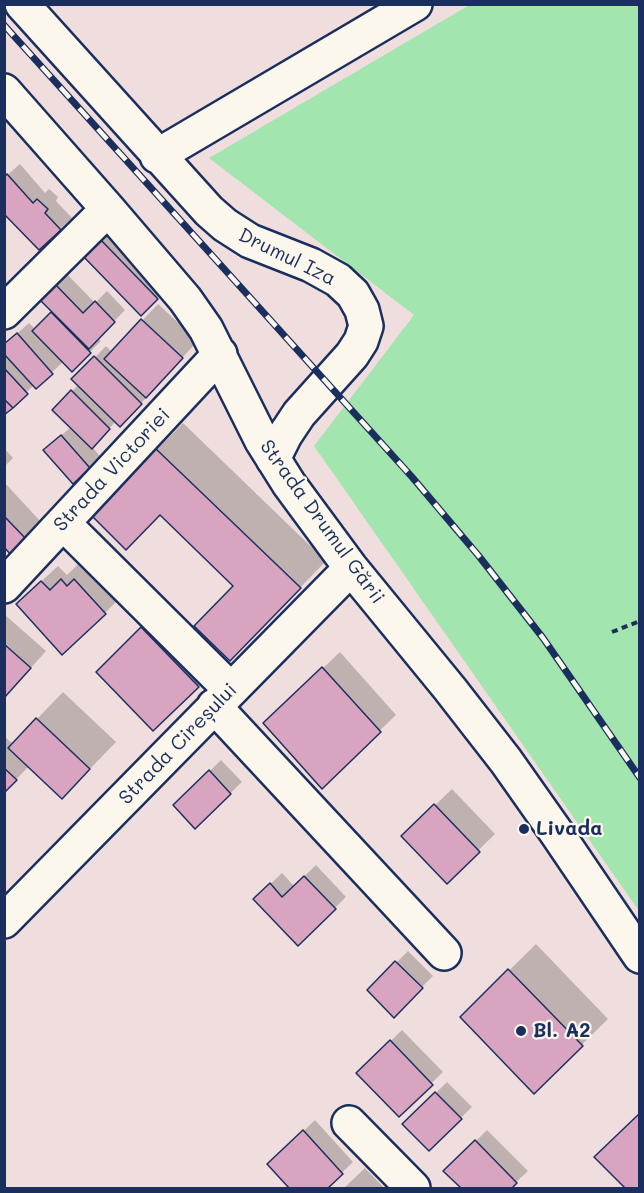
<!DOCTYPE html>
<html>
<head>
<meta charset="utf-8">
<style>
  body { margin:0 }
  #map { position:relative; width:644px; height:1193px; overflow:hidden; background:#f0dede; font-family:Mali,sans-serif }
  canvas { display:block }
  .frame { position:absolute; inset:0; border:6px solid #1b2f5e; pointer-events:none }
</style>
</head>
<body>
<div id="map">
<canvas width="644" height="1193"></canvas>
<div class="frame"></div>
</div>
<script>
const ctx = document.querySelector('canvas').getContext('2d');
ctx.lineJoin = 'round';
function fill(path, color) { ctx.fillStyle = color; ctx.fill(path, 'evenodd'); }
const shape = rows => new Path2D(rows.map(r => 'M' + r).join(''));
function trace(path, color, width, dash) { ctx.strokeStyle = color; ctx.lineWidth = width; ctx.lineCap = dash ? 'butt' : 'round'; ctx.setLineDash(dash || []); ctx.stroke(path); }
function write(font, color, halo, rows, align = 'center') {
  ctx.font = font + ' Mali,sans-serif'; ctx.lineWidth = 4.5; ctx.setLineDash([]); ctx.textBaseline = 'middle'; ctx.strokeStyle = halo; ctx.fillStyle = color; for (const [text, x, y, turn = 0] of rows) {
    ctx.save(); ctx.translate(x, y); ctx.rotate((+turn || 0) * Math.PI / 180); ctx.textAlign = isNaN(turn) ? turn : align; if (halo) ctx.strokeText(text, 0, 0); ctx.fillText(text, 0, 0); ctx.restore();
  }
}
fill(shape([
  [471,4,639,5,639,911,314,446,414,315,209,158]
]), '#a2e5af');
fill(shape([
  [20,164,45,193,49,189,58,197,56,201,72,218,39,248,4,178],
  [111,228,168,287,141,314,84,255],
  [65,272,95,303,107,291,125,310,98,338,101,341,72,370,64,361,36,387,34,385,4,413,4,345,29,323,35,329,54,311,39,297],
  [158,304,198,341,151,391,152,392,120,425,116,421,92,447,100,456,89,467,57,439,71,427,54,410,79,384,74,379,106,346,112,352],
  [183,423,326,561,256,633,235,585,160,513,93,515],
  [4,448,13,458,4,467],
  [4,482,42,523,12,553,4,545],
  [78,564,84,571,91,564,121,597,105,613,34,588,58,566,67,575],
  [163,608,218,665,198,686,118,651],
  [4,614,46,651,4,698],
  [340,652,396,715,322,786,282,707],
  [63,692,116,742,88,771,29,766,4,792,4,736,13,744],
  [221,760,242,782,195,827,175,805],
  [452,789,495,834,447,881,403,836],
  [316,865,346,897,298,944,255,899,282,873,294,886],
  [536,944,608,1019,534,1092,462,1017],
  [408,951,433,976,394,1015,369,990],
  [402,1030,443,1072,399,1115,358,1073],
  [447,1082,472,1107,429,1149,404,1124],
  [315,1120,353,1162,326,1188,291,1188,269,1164],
  [487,1130,528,1171,510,1188,463,1188,446,1171],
  [365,1168,384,1188,344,1188]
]), '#0003');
const building = shape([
  [7,174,33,203,37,199,48,209,45,213,61,230,39,250,4,214,4,177,7,174],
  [99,238,158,299,141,316,82,255,99,238],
  [53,282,83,313,95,301,115,322,89,349,37,297,53,282],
  [51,312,91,353,72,372,32,331,51,312],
  [141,319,183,358,146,398,104,359,141,319],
  [17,333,53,374,36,389,4,354,4,344,17,333],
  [94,356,142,404,120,427,71,379,94,356],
  [4,368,28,394,13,408,4,399,4,368],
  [71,390,110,429,92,449,52,410,71,390],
  [4,399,13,408,4,415,4,399],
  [61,435,90,468,73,484,43,450,61,435],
  [155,448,301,588,230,661,194,626,233,586,160,515,126,550,91,515,155,448],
  [4,516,27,540,11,555,4,547,4,516],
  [61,579,67,586,74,579,106,614,62,655,16,604,41,581,50,590,61,579],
  [141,627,199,687,153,731,96,672,141,627],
  [4,644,31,668,4,698,4,644],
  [322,667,381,732,322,789,263,723,322,667],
  [36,718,90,769,62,799,8,748,36,718],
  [4,768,17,780,4,793,4,768],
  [209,770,231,794,195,829,173,805,209,770],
  [434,804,480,852,447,884,401,836,434,804],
  [304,876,336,909,298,946,253,899,270,883,282,897,304,876],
  [395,961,423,988,394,1018,367,990,395,961],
  [508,969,583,1046,534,1094,460,1017,508,969],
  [390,1040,433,1085,399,1117,356,1073,390,1040],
  [435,1092,462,1119,429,1151,402,1124,435,1092],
  [640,1113,640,1188,625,1188,594,1157,640,1113],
  [303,1130,343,1174,328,1188,289,1188,267,1164,303,1130],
  [475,1140,517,1183,512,1188,461,1188,443,1171,475,1140]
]);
fill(building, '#d8a4bf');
trace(building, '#1b2f5e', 1.5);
const minor = shape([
  [22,4,209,211,225,225,250,241,311,265,338,280,353,294,362,310,366,326,361,341,352,355,299,414,285,435,273,459],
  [4,91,108,209,185,299,206,329,262,441,289,484,351,568,450,689,506,761,556,832,640,956],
  [157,156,415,4],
  [4,312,108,209],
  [63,523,231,690],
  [4,586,220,354],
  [214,706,444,953],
  [4,921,351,568],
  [349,1123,413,1188]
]);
trace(minor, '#1b2f5e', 38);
trace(shape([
  [612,632,640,621]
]), '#1b2f5e', 4, [6, 4.5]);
trace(minor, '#fbf7ec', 33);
const rail = shape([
  [4,25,412,477,478,555,543,638,640,778]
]);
trace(rail, '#1b2f5e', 7);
trace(rail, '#fbf7ec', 4.5, [14]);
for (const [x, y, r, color] of [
  [524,829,6,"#1b2f5e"],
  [521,1031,6,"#1b2f5e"]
]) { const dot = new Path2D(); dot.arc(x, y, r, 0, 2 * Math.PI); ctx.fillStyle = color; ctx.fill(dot); trace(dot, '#fbf7ec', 2); }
write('20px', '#1b2f5e', '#fbf7ec', [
  ["Drumul Iza",287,257,26],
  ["Strada Victoriei",112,470,-47],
  ["Strada Drumul Gării",322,522,54],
  ["Strada Cireșului",178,744,-46]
]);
write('bold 20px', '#1b2f5e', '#fbf7ec', [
  ["Livada",536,829],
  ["Bl. A2",533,1031]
], 'left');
</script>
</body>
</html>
